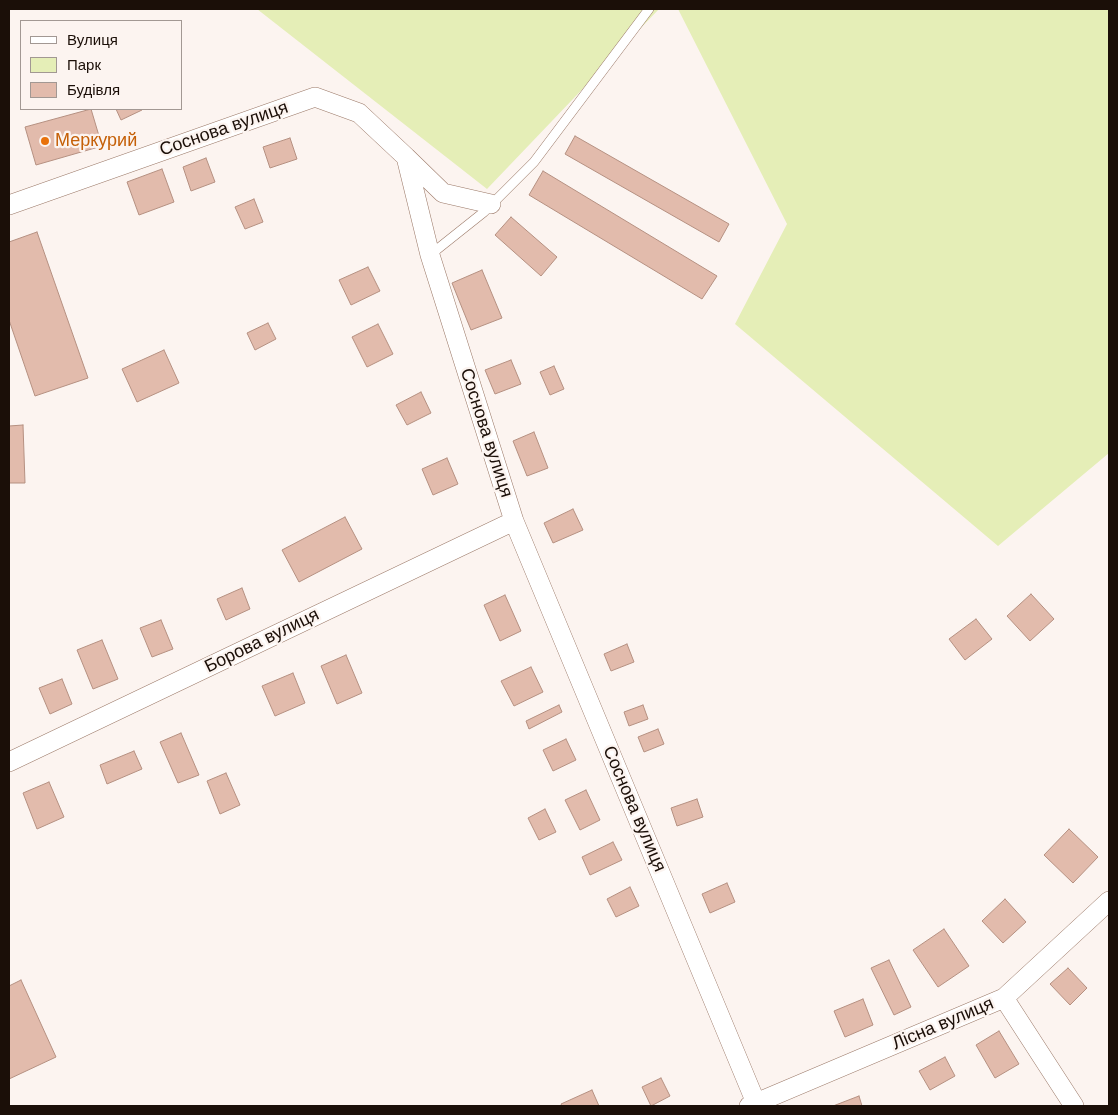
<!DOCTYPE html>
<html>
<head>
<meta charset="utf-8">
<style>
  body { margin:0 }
  #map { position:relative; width:1118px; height:1115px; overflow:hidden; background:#fcf4f0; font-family:Helvetica,sans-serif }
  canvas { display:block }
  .frame { position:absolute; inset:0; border:10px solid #1b0f08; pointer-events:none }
  .legend { position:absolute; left:20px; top:20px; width:162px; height:90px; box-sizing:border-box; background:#fcf4f0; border:1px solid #a29893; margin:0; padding:6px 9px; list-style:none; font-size:15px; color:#1b0f08 }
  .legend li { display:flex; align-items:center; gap:10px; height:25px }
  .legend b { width:25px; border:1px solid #a29893 }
</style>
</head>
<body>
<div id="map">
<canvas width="1118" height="1115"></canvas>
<div class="frame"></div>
<ul class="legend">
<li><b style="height:6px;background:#fff"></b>Вулиця</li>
<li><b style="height:14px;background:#e5eeb7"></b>Парк</li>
<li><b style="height:14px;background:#e2bbac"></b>Будівля</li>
</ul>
</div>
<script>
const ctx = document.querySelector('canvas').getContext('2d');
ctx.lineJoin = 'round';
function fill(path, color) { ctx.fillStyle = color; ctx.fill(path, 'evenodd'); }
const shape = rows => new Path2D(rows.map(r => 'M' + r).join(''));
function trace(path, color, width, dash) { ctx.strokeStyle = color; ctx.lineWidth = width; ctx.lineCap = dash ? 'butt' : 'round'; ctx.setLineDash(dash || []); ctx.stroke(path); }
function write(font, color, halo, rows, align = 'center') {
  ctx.font = font + ' Helvetica,sans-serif'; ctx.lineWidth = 4.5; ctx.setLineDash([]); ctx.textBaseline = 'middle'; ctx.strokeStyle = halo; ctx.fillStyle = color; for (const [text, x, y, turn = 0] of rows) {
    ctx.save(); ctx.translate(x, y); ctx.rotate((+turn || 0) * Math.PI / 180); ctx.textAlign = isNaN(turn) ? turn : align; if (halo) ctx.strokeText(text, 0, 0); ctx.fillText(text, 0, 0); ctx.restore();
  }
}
fill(shape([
  [257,9,659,9,487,189],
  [678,9,1109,9,1109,453,998,546,735,324,787,224]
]), '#e5eeb7');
const building = shape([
  [91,109,102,146,36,165,25,127,91,109],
  [116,109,141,109,142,110,121,120,116,109],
  [575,136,729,224,719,242,565,154,575,136],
  [290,138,297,159,270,168,263,147,290,138],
  [206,158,215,182,191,191,183,167,206,158],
  [162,169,174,202,139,215,127,182,162,169],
  [543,171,717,276,702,299,529,195,543,171],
  [254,199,263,222,245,229,235,207,254,199],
  [511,217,557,257,541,276,495,235,511,217],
  [37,232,88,378,35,396,9,320,9,242,37,232],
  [368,267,380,291,351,305,339,280,368,267],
  [482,270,502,318,471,330,452,283,482,270],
  [268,323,276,339,255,350,247,333,268,323],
  [378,324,393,354,367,367,352,337,378,324],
  [164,350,179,383,137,402,122,369,164,350],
  [511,360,521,384,495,394,485,370,511,360],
  [554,366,564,389,550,395,540,372,554,366],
  [421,392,431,413,407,425,396,405,421,392],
  [23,425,25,483,9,483,9,426,23,425],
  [534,432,548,468,527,476,513,441,534,432],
  [447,458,458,484,433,495,422,469,447,458],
  [573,509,583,530,553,543,544,523,573,509],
  [345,517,362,549,299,582,282,550,345,517],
  [242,588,250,609,226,620,217,599,242,588],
  [1031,594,1054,619,1030,641,1007,616,1031,594],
  [505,595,521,631,500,641,484,605,505,595],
  [976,619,992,639,965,660,949,639,976,619],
  [161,620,173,649,152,657,140,628,161,620],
  [102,640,118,679,93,689,77,650,102,640],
  [627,644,634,662,611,671,604,654,627,644],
  [346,655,362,693,337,704,321,666,346,655],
  [531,667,543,692,514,706,501,681,531,667],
  [293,673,305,703,275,716,262,686,293,673],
  [62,679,72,704,50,714,39,688,62,679],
  [559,705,562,712,529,729,526,721,559,705],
  [643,705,648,719,629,726,624,712,643,705],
  [658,729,664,744,644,752,638,737,658,729],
  [181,733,199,775,178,783,160,742,181,733],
  [566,739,576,760,553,771,543,750,566,739],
  [134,751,142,769,107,784,100,765,134,751],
  [226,773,240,805,220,814,207,781,226,773],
  [49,782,64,817,37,829,23,793,49,782],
  [586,790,600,820,580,830,565,800,586,790],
  [697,799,703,817,677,826,671,808,697,799],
  [545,809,556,832,539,840,528,818,545,809],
  [1069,829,1098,857,1073,883,1044,855,1069,829],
  [613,842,622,860,590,875,582,857,613,842],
  [727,883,735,902,710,913,702,894,727,883],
  [630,887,639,906,616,917,607,899,630,887],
  [1005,899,1026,922,1003,943,982,921,1005,899],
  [944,929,969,966,938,987,913,950,944,929],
  [889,960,911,1007,894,1015,871,968,889,960],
  [1068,968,1087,988,1070,1005,1050,984,1068,968],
  [21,980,56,1057,9,1079,9,986,21,980],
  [863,999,873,1025,845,1037,834,1011,863,999],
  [999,1031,1019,1064,995,1078,976,1045,999,1031],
  [945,1057,955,1076,930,1090,919,1071,945,1057],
  [661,1078,670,1096,651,1106,642,1087,661,1078],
  [592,1090,599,1106,562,1106,561,1104,592,1090],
  [859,1096,862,1106,833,1106,859,1096]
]);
fill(building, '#e2bbac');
trace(building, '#b59081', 1);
const lane = shape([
  [430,255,484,212,534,162,649,9]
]);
const street = shape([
  [406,157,443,193,491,204],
  [9,205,315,97,359,113,406,157,430,255,514,521,756,1103],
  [9,762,514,521],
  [1004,998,1074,1106],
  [749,1106,1004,998,1109,901]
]);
trace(lane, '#9b7968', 10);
trace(street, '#9b7968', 20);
trace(lane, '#fff', 9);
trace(street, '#fff', 19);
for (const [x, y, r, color] of [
  [45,141,5,"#e8710a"]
]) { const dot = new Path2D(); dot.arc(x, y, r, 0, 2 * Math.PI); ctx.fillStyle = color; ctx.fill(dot); trace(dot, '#fcf4f0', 2); }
write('18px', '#1b0f08', '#fcf4f0', [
  ["Соснова вулиця",224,129,-19],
  ["Соснова вулиця",486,433,72],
  ["Борова вулиця",262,641,-26],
  ["Соснова вулиця",634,809,67],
  ["Лісна вулиця",943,1024,-23]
]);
write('18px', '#c56008', '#fcf4f0', [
  ["Меркурий",55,141]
], 'left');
</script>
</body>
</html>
